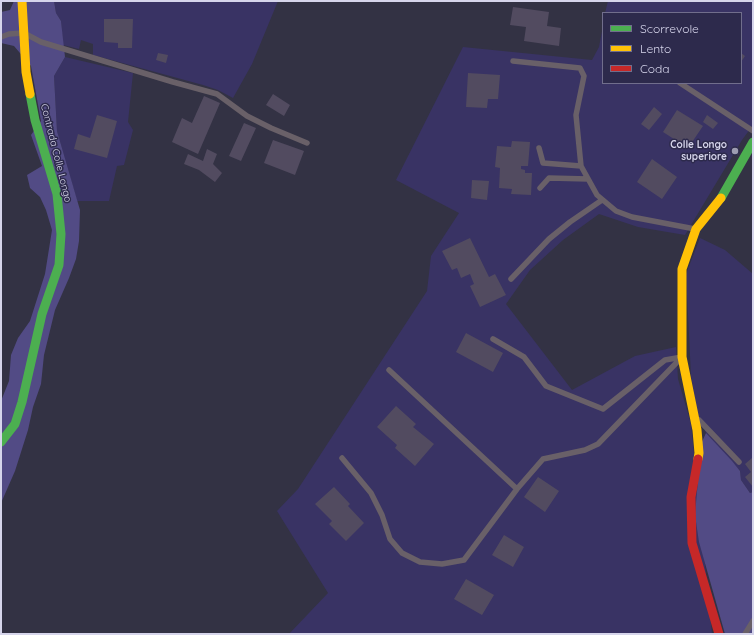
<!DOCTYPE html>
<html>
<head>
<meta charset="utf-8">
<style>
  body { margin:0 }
  #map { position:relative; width:754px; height:635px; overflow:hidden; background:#333244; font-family:Quicksand,sans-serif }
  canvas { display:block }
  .frame { position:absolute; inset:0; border:2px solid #d6d5eb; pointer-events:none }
  .legend { position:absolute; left:602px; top:12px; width:140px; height:72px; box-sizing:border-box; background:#2d2a4c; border:1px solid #716e8c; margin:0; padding:5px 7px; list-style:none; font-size:12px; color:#d6d5eb }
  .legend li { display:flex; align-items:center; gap:8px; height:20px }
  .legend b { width:20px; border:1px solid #716e8c }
</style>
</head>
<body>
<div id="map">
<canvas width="754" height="635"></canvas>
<div class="frame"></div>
<ul class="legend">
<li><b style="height:5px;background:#4caf50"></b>Scorrevole</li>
<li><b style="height:5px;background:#ffc107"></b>Lento</li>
<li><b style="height:5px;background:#c62828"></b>Coda</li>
</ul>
</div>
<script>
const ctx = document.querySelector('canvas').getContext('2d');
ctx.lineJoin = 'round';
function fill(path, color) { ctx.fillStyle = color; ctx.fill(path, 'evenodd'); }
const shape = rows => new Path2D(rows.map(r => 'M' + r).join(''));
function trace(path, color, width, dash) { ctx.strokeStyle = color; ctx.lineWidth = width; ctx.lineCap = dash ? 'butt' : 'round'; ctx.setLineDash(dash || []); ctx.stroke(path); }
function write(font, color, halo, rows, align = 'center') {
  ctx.font = font + ' Quicksand,sans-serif'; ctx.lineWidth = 3; ctx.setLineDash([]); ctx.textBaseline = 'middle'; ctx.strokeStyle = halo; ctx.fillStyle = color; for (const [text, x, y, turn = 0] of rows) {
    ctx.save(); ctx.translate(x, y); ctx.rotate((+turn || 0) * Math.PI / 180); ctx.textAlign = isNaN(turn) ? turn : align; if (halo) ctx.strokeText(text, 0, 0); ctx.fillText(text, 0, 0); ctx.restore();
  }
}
fill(shape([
  [54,1,278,1,252,64,233,98,218,90,203,85,93,55,93,44,81,40,79,49,63,45,61,21,56,13],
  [608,1,753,1,753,125,742,140,685,235,638,227,599,214,563,240,530,270,506,304,572,390,635,356,676,347,678,379,691,424,712,634,289,634,328,593,277,511,298,489,427,291,431,256,459,213,396,180,463,47,592,60,599,47,603,26,603,83,741,83,741,13,605,13],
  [65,57,133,73,128,122,133,130,124,165,117,166,109,201,77,201,57,131,54,76],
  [700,238,725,250,753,274,753,492,750,493,741,480,740,471,706,433,697,412,691,376,686,274]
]), '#393364');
fill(shape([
  [14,1,54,1,56,13,61,21,65,57,54,76,57,131,80,210,79,241,76,259,69,278,55,310,44,355,41,384,33,407,28,430,15,471,1,503,1,401,9,381,11,355,18,338,30,321,45,274,52,230,46,210,40,197,30,188,27,175,42,166,31,135,41,121,31,66,14,46,1,43,1,12,10,10],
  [706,433,732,461,740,471,741,480,750,493,753,492,753,634,725,634,699,542,695,515,701,444]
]), '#524b85');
fill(shape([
  [513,7,549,12,547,26,561,28,559,46,524,41,526,27,510,25],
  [104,19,133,19,132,48,118,48,118,43,104,42],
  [158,53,168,55,166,63,156,60],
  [741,53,745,56,741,62],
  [468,73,500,75,498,99,488,99,487,108,466,107],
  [273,94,290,105,284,116,266,105],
  [204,96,220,103,198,154,172,142,182,118,192,123],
  [654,107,662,114,649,130,641,124],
  [677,110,703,126,688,148,663,132],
  [97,115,117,121,107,158,74,149,78,134,90,138],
  [707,115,718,123,713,129,703,122],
  [244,123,256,128,241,161,229,156],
  [273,140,304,151,295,175,264,163],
  [512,141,530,142,528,166,521,166,521,169,525,170,525,173,532,173,531,195,511,194,512,189,499,188,500,168,495,167,497,146,511,147],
  [207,149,217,154,213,164,222,173,215,182,199,170,184,164,188,154,203,161],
  [652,159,677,177,662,199,637,182],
  [472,180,489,181,487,200,471,198],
  [470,238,489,277,495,274,506,295,480,307,470,286,474,284,470,274,461,278,457,268,452,270,442,251],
  [466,333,503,353,493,372,456,352],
  [396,406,416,424,413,427,434,444,415,466,395,448,397,445,377,427],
  [752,458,753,459,753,487,745,477,751,472,745,464],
  [538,477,559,491,545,512,524,497],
  [334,487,350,504,348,506,364,523,346,541,329,524,332,521,315,504],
  [504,535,524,547,513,567,492,555],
  [466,579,494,595,482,615,454,599]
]), '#524b60');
trace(shape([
  [1,37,9,34,24,33,41,42,173,82,217,94,247,116,271,128,307,143],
  [513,61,580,68,584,76,576,115,581,166,597,195,616,211,632,217,695,229],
  [680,83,753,131],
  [539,148,543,163,581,166],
  [540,188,549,178,588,179],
  [511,279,549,239,570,222,602,200],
  [389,370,517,489],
  [699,420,739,462],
  [342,458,371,493,382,515,390,539,402,553,420,562,442,564,464,560,517,489,543,459,585,450,598,444,682,357,665,360,603,409,546,386,524,357,493,339],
  [745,634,753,621]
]), '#696068', 5.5);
trace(shape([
  [721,198,753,142],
  [1,442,15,424,22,402,42,314,59,265,61,234,57,194,35,120,30,94]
]), '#4caf50', 9);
trace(shape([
  [22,1,26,72,30,94],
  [698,459,699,453,697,430,682,357,682,269,696,229,721,198]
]), '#ffc107', 9);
trace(shape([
  [698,459,691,497,692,543,719,634]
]), '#c62828', 9);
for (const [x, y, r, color] of [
  [735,151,4,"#9d9cb1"]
]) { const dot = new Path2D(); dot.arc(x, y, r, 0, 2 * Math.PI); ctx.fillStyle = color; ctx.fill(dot); trace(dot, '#2d2a4c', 1.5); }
write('bold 10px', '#d6d5eb', '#2d2a4c', [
  ["Colle Longo",727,145],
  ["superiore",727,157]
], 'right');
write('10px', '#d6d5eb', '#2d2a4c', [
  ["Contrada Colle Longo",56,153,76]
]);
</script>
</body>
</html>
